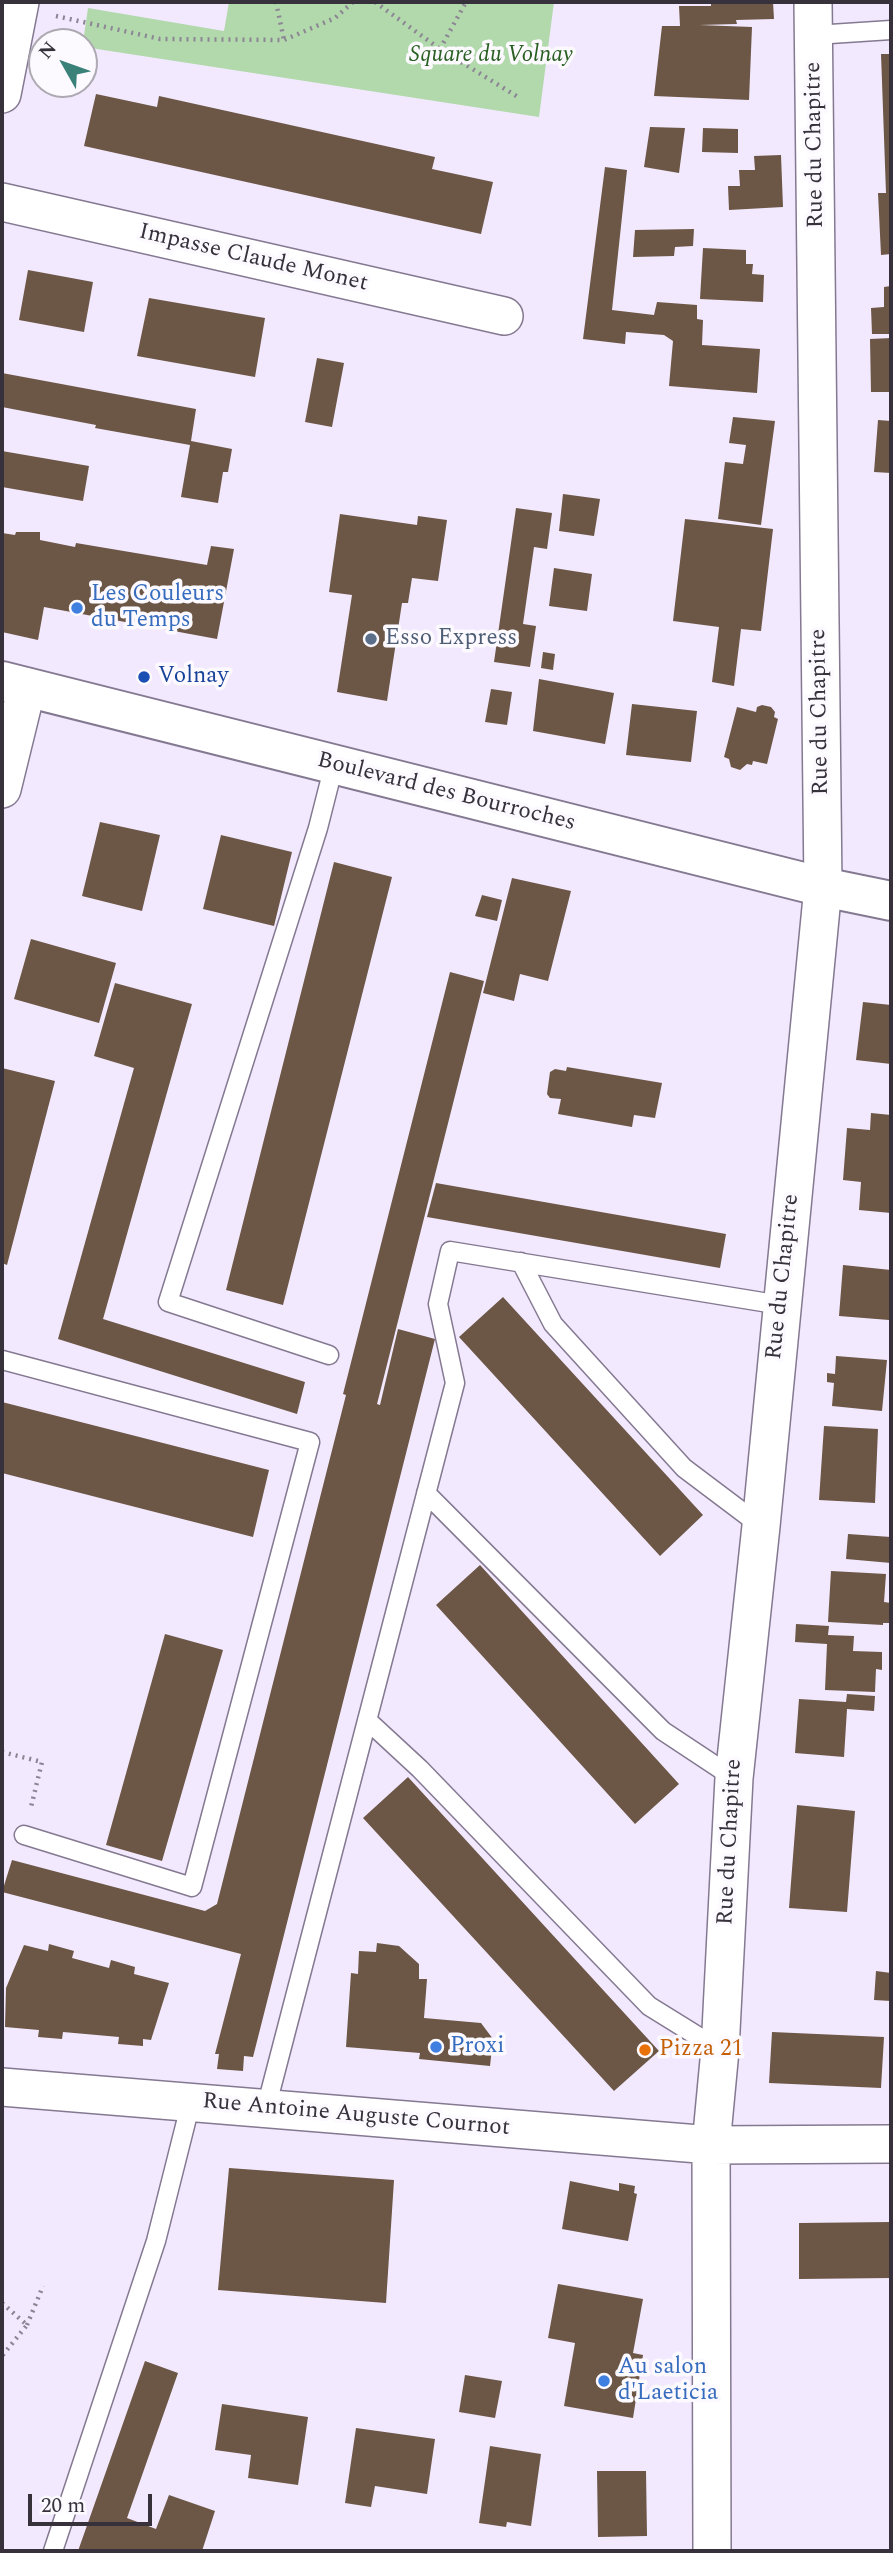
<!DOCTYPE html>
<html>
<head>
<meta charset="utf-8">
<style>
  body { margin:0 }
  #map { position:relative; width:893px; height:2553px; overflow:hidden; background:#f2e9fe; font-family:Spectral,serif }
  canvas { display:block }
  .frame { position:absolute; inset:0; border:4px solid #36313b; pointer-events:none }
  .north { position:absolute; left:28px; top:28px; width:70px; height:70px; box-sizing:border-box; background:#fcf9ff; border:2px solid #ada9b1; border-radius:50%; rotate:310deg; font-size:19px; font-weight:700; line-height:28px; text-align:center; color:#36313b }
  .north::after { content:''; display:block; margin:auto; width:24px; height:32px; background:#3a817a; clip-path:polygon(50% 0,100% 100%,50% 72%,0 100%) }
  .scale { position:absolute; left:28px; top:2494px; width:124px; height:32px; box-sizing:border-box; border:4px solid #36313b; border-top:0; padding-left:9px; font-size:21px; line-height:24px; white-space:nowrap; color:#36313b; -webkit-text-stroke:5px #fcf9ff; paint-order:stroke }
</style>
</head>
<body>
<div id="map">
<canvas width="893" height="2553"></canvas>
<div class="frame"></div>
<div class="north">N</div>
<div class="scale">20 m</div>
</div>
<script>
const ctx = document.querySelector('canvas').getContext('2d');
ctx.lineJoin = 'round';
function fill(path, color) { ctx.fillStyle = color; ctx.fill(path, 'evenodd'); }
const shape = rows => new Path2D(rows.map(r => 'M' + r).join(''));
function trace(path, color, width, dash) { ctx.strokeStyle = color; ctx.lineWidth = width; ctx.lineCap = dash ? 'butt' : 'round'; ctx.setLineDash(dash || []); ctx.stroke(path); }
function write(font, color, halo, rows, align = 'center') {
  ctx.font = font + ' Spectral,serif'; ctx.lineWidth = 7; ctx.setLineDash([]); ctx.textBaseline = 'middle'; ctx.strokeStyle = halo; ctx.fillStyle = color; for (const [text, x, y, turn = 0] of rows) {
    ctx.save(); ctx.translate(x, y); ctx.rotate((+turn || 0) * Math.PI / 180); ctx.textAlign = isNaN(turn) ? turn : align; if (halo) ctx.strokeText(text, 0, 0); ctx.fillText(text, 0, 0); ctx.restore();
  }
}
fill(shape([
  [229,2,554,2,539,117,84,47,83,42,88,8,224,31]
]), '#b2d9ac');
fill(shape([
  [711,2,773,2,774,19,736,20,737,24,699,25,752,27,749,100,654,96,662,26,680,26,679,6,711,6],
  [881,54,891,54,891,254,881,255,878,193,886,193],
  [96,94,157,107,159,96,435,157,432,169,493,182,481,234,84,146],
  [650,127,685,128,679,173,644,167],
  [703,128,738,129,738,153,702,152],
  [781,155,783,207,729,210,728,186,740,186,739,170,755,170,754,156],
  [605,167,627,170,612,310,654,315,657,302,697,305,697,319,703,320,702,345,760,349,757,393,669,386,673,341,664,335,626,332,625,344,583,339],
  [694,229,693,246,675,247,674,256,633,257,635,230],
  [703,248,746,250,746,264,753,264,752,274,764,275,763,302,700,299],
  [28,270,93,282,84,332,19,320],
  [891,286,891,334,872,334,871,308,884,307,884,287],
  [149,298,265,318,255,377,137,356],
  [891,338,891,392,871,392,870,339],
  [317,358,344,363,332,427,305,422],
  [2,373,196,409,191,441,232,449,228,472,223,472,218,503,181,497,190,445,95,428,96,425,2,407],
  [733,417,775,421,761,525,718,519,725,462,743,464,746,445,729,443],
  [878,420,891,421,891,473,874,472],
  [2,451,89,466,83,501,2,487],
  [563,494,600,499,594,536,559,531],
  [516,508,552,513,547,549,534,547,523,624,536,626,530,667,494,662],
  [340,514,417,525,418,516,447,520,438,581,412,578,408,603,402,603,387,701,337,692,352,595,329,592],
  [685,519,773,529,761,631,741,629,734,686,712,682,719,627,673,621],
  [16,532,40,532,40,540,75,547,76,543,207,565,211,546,234,549,217,639,44,607,38,640,2,632,2,533,15,535],
  [554,568,592,574,587,611,549,606],
  [543,652,555,654,553,670,541,668],
  [539,679,614,693,605,744,533,731],
  [491,689,512,692,507,725,485,722],
  [632,704,697,711,691,762,626,755],
  [762,705,771,707,775,712,774,717,778,719,767,764,753,761,752,765,747,764,740,770,731,767,729,759,724,757,737,707,756,712,757,707],
  [100,822,160,835,142,911,82,896],
  [221,835,292,852,274,926,203,909],
  [334,862,392,877,283,1305,226,1290],
  [512,878,571,891,548,981,520,974,514,1001,483,993],
  [482,895,502,900,497,921,475,916],
  [31,939,116,963,99,1023,14,999],
  [450,972,484,981,377,1404,380,1405,398,1329,435,1339,253,2057,244,2056,243,2071,217,2069,219,2054,215,2054,241,1954,2,1892,12,1860,205,1911,217,1904,346,1395,343,1394],
  [115,983,192,1004,103,1319,305,1382,297,1414,58,1339,134,1068,94,1056],
  [863,1002,891,1005,891,1064,856,1060],
  [567,1067,662,1083,655,1118,634,1115,632,1127,558,1114,561,1099,550,1098,547,1094,550,1072,555,1069,566,1071],
  [2,1068,55,1081,7,1265,2,1263],
  [871,1113,891,1115,891,1213,859,1210,861,1182,843,1180,847,1128,870,1130],
  [436,1183,726,1234,720,1268,427,1217],
  [843,1265,891,1270,891,1317,889,1320,839,1316],
  [503,1297,703,1515,660,1556,459,1337],
  [836,1356,887,1360,882,1411,832,1406,834,1383,827,1382,827,1373,835,1374],
  [2,1402,269,1470,253,1537,2,1473],
  [824,1426,878,1429,875,1503,819,1500],
  [848,1534,891,1537,891,1563,846,1559],
  [480,1565,679,1784,635,1824,436,1605],
  [831,1571,886,1574,884,1602,891,1603,891,1623,883,1623,883,1625,828,1622],
  [796,1624,829,1626,828,1635,854,1636,853,1651,882,1652,882,1670,876,1669,875,1692,825,1690,827,1644,795,1642],
  [165,1634,223,1650,162,1861,106,1845],
  [847,1694,875,1696,874,1711,847,1709,844,1757,795,1753,799,1699,846,1702],
  [408,1777,659,2051,614,2091,363,1818],
  [797,1805,855,1811,847,1912,789,1908],
  [377,1943,399,1946,419,1964,419,1979,427,1979,424,2018,481,2023,493,2039,490,2066,419,2059,420,2053,346,2047,351,1973,358,1974,359,1951,376,1952],
  [49,1944,74,1951,72,1958,109,1968,111,1960,135,1967,134,1974,169,1983,151,2040,143,2039,143,2046,118,2044,119,2037,63,2032,62,2039,38,2037,39,2030,5,2027,6,1988,24,1945,48,1951],
  [876,1971,891,1973,891,2001,874,2000],
  [772,2032,884,2037,881,2088,769,2083],
  [229,2168,394,2180,386,2303,218,2290],
  [570,2181,619,2191,619,2183,635,2186,634,2193,637,2194,628,2241,562,2229],
  [891,2222,891,2278,799,2279,799,2223],
  [558,2284,643,2299,633,2353,643,2355,633,2418,564,2406,575,2343,548,2338],
  [145,2361,178,2373,127,2518,156,2529,169,2495,215,2511,202,2551,124,2551,116,2549,115,2551,78,2551],
  [465,2375,502,2381,495,2418,459,2412],
  [222,2404,308,2417,298,2485,248,2478,251,2455,215,2450],
  [356,2428,435,2439,427,2494,375,2486,371,2507,345,2503],
  [490,2446,541,2454,531,2526,507,2522,506,2527,479,2523],
  [597,2471,646,2471,647,2536,598,2537]
]), '#6c5645');
const service = shape([
  [815,35,891,30],
  [521,1262,553,1324,684,1468,761,1526],
  [329,1355,168,1302,318,828,334,765],
  [2,1360,310,1442,192,1887,24,1835],
  [426,1493,663,1731,734,1778],
  [367,1720,420,1769,649,2006,720,2050],
  [266,2108,455,1383,438,1304,450,1251,781,1305],
  [53,2551,156,2241,191,2102]
]);
const minor = shape([
  [2,94,20,2],
  [2,202,504,316],
  [2,789,27,687],
  [2,2087,711,2145,891,2144],
  [712,2551,711,2145,720,2050,734,1778,761,1526,823,887,813,2]
]);
const primary = shape([
  [2,681,823,887,891,901]
]);
trace(service, '#847991', 21);
trace(minor, '#847991', 40);
trace(primary, '#847991', 42);
trace(shape([
  [276,2,284,40],
  [375,2,440,49,518,97],
  [56,16,160,39,284,40,335,18,353,2],
  [440,49,466,2],
  [2,1752,42,1762,31,1807],
  [2,2303,27,2325,2,2356],
  [27,2325,43,2286]
]), '#8c8594', 4.5, [2, 5]);
trace(service, '#fff', 18);
trace(minor, '#fff', 37);
trace(primary, '#fff', 38);
for (const [x, y, r, color] of [
  [77,608,7,"#3f7fe0"],
  [371,639,7,"#5c6f8a"],
  [144,677,7,"#1a4fb4"],
  [436,2047,7,"#3f7fe0"],
  [645,2050,7,"#e8710a"],
  [604,2381,7,"#3f7fe0"]
]) { const dot = new Path2D(); dot.arc(x, y, r, 0, 2 * Math.PI); ctx.fillStyle = color; ctx.fill(dot); trace(dot, '#fcf9ff', 2.5); }
write('italic 23px', '#296022', '#fcf9ff', [
  ["Square du Volnay",491,56]
]);
write('23px', '#36313b', '#fcf9ff', [
  ["Rue du Chapitre",816,145,-91],
  ["Impasse Claude Monet",253,259,13],
  ["Rue du Chapitre",821,712,-91],
  ["Boulevard des Bourroches",446,793,14],
  ["Rue du Chapitre",784,1277,-84],
  ["Rue du Chapitre",731,1842,-87],
  ["Rue Antoine Auguste Cournot",356,2116,5]
]);
write('23px', '#366cbe', '#fcf9ff', [
  ["Les Couleurs",91,595],
  ["du Temps",91,621],
  ["Proxi",450,2047],
  ["Au salon",618,2368],
  ["d'Laeticia",618,2394]
], 'left');
write('23px', '#4e5e75', '#fcf9ff', [
  ["Esso Express",385,639]
], 'left');
write('23px', '#164399', '#fcf9ff', [
  ["Volnay",158,677]
], 'left');
write('23px', '#c56008', '#fcf9ff', [
  ["Pizza 21",659,2050]
], 'left');
</script>
</body>
</html>
